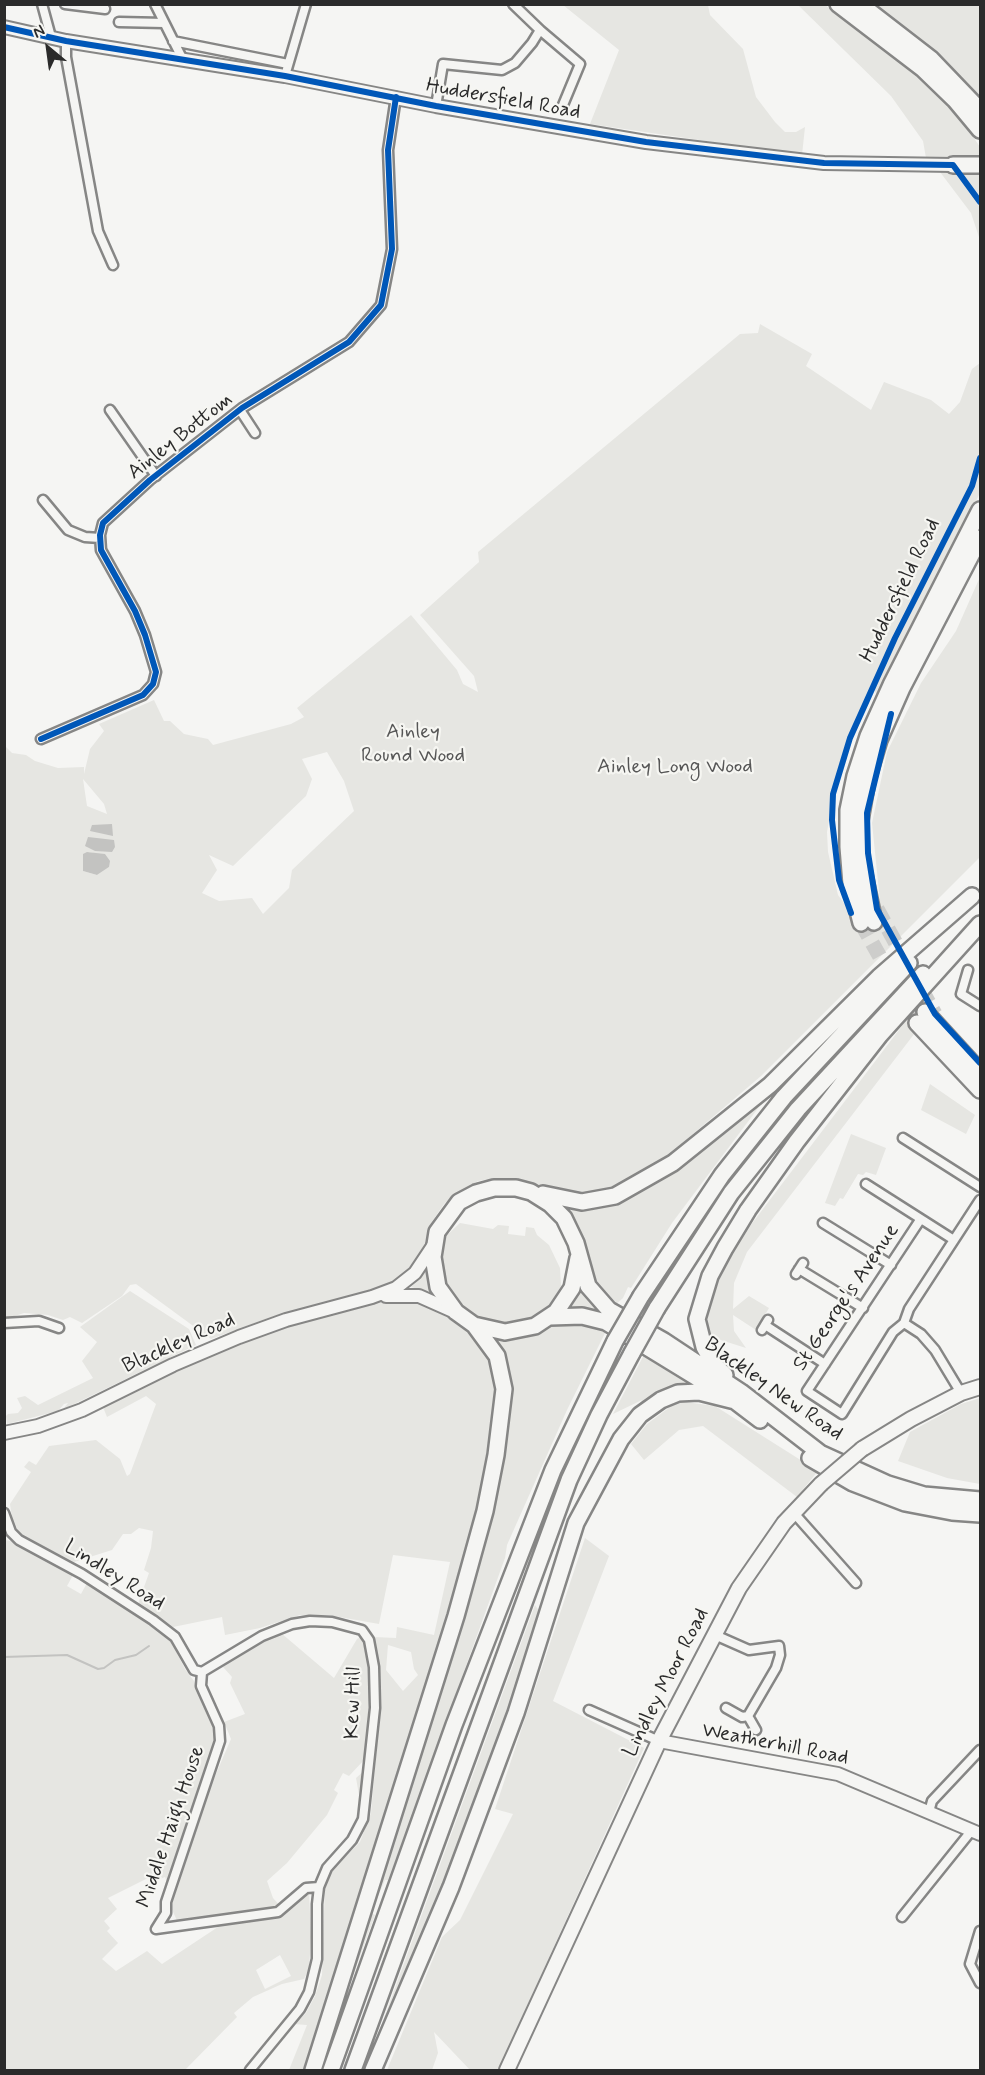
<!DOCTYPE html>
<html>
<head>
<meta charset="utf-8">
<style>
  body { margin:0 }
  #map { position:relative; width:985px; height:2075px; overflow:hidden; background:#f5f5f3; font-family:Mynerve,sans-serif }
  canvas { display:block }
  .frame { position:absolute; inset:0; border:6px solid #2b2b2b; pointer-events:none }
  .north { position:absolute; left:18px; top:18px; width:60px; height:60px; -webkit-text-stroke:4px #f6f6f2; paint-order:stroke; rotate:331deg; font-size:16px; font-weight:700; line-height:24px; text-align:center; color:#2b2b2b }
  .north::after { content:''; display:block; margin:auto; width:21px; height:27px; background:#2b2b2b; clip-path:polygon(50% 0,100% 100%,50% 72%,0 100%) }
</style>
</head>
<body>
<div id="map">
<canvas width="985" height="2075"></canvas>
<div class="frame"></div>
<div class="north">N</div>
</div>
<script>
const ctx = document.querySelector('canvas').getContext('2d');
ctx.lineJoin = 'round';
function fill(path, color) { ctx.fillStyle = color; ctx.fill(path, 'evenodd'); }
const shape = rows => new Path2D(rows.map(r => 'M' + r).join(''));
function trace(path, color, width, dash) { ctx.strokeStyle = color; ctx.lineWidth = width; ctx.lineCap = dash ? 'butt' : 'round'; ctx.setLineDash(dash || []); ctx.stroke(path); }
function write(font, color, halo, rows, align = 'center') {
  ctx.font = font + ' Mynerve,sans-serif'; ctx.lineWidth = 4.5; ctx.setLineDash([]); ctx.textBaseline = 'middle'; ctx.strokeStyle = halo; ctx.fillStyle = color; for (const [text, x, y, turn = 0] of rows) {
    ctx.save(); ctx.translate(x, y); ctx.rotate((+turn || 0) * Math.PI / 180); ctx.textAlign = isNaN(turn) ? turn : align; if (halo) ctx.strokeText(text, 0, 0); ctx.fillText(text, 0, 0); ctx.restore();
  }
}
fill(shape([
  [563,5,708,5,710,15,743,49,756,97,775,122,785,132,796,132,805,127,802,155,590,124,619,50],
  [798,5,825,5,913,69,955,110,980,147,980,156,926,158,923,141,891,96],
  [868,5,980,5,980,104],
  [980,171,980,240,971,213,940,172],
  [760,324,812,354,806,366,871,410,884,382,931,400,949,414,960,402,972,369,980,363,980,493,877,695,872,686,849,737,838,768,827,832,828,852,838,895,859,923,870,927,877,921,880,901,872,823,887,752,921,683,956,631,980,577,980,857,761,1076,646,1174,596,1197,546,1188,520,1179,494,1178,478,1181,454,1195,444,1204,431,1223,422,1253,399,1279,386,1286,274,1316,211,1339,136,1284,130,1285,122,1296,82,1323,70,1317,63,1320,48,1315,24,1313,5,1319,4,745,12,753,26,755,35,761,58,768,84,767,84,774,90,749,104,731,99,724,154,700,164,721,170,721,184,734,208,739,213,745,291,724,304,717,297,708,411,615,457,670,463,684,478,692,474,676,420,615,479,562,478,552,740,334,758,333],
  [327,752,344,781,354,811,292,870,289,888,263,914,252,898,219,901,202,893,217,870,209,855,233,866,306,796,312,779,302,759],
  [83,779,104,804,107,814,87,806],
  [89,852,93,853,109,867,97,875,83,871],
  [908,1018,918,1029,747,1252,734,1283,733,1309,749,1296,769,1308,756,1330,733,1315,734,1331,746,1348,708,1336,707,1312,714,1282,725,1259],
  [930,1084,975,1115,966,1134,921,1110],
  [759,1101,762,1103,672,1223,631,1288,628,1287,623,1298,614,1306,593,1284,581,1236,565,1207,587,1207],
  [851,1134,886,1148,876,1175,866,1172,863,1175,858,1174,843,1199,840,1198,835,1206,825,1203],
  [460,1223,493,1229,498,1225,509,1226,508,1234,525,1236,526,1227,534,1228,537,1235,549,1245,560,1268,561,1286,550,1309,535,1319,507,1326,484,1322,469,1314,458,1304,447,1291,438,1262,441,1244,445,1237],
  [427,1269,429,1281,434,1294,411,1287],
  [580,1284,612,1316,565,1310],
  [130,1291,189,1329,196,1345,68,1407,64,1408,68,1403,64,1404,58,1411,7,1424,6,1416,8,1414,18,1413,22,1408,17,1398,25,1396,38,1405,93,1378,82,1361,97,1342,80,1327],
  [405,1297,439,1307,476,1336,485,1345,499,1380,476,1514,458,1580,303,2070,289,2070,307,2025,294,2024,306,2013,315,1996,322,1975,325,1884,333,1869,360,1842,371,1813,381,1698,374,1637,396,1638,397,1627,434,1635,450,1562,393,1555,379,1624,328,1615,300,1615,260,1628,225,1635,222,1617,173,1627,138,1604,149,1573,144,1570,151,1548,153,1531,139,1528,131,1534,123,1534,112,1550,74,1562,20,1535,12,1517,10,1504,31,1472,24,1467,29,1461,36,1465,49,1446,96,1440,120,1459,127,1476,130,1474,156,1404,146,1396,107,1417,103,1407,124,1395,168,1373,267,1331,379,1300],
  [388,1645,411,1652,414,1669,418,1675,403,1691,386,1670],
  [581,1321,607,1329,567,1410,507,1545,505,1558,406,1832,388,1880,385,1880,371,1913,375,1915,323,2059,472,1589,494,1502,509,1374,505,1361,491,1336,560,1322],
  [646,1351,710,1390,692,1389,620,1433,617,1431,642,1400,613,1414],
  [980,1398,980,1484,947,1478,898,1461,910,1432,961,1404],
  [678,1401,715,1406,818,1471,797,1497,703,1426,679,1430,644,1460,631,1444,647,1424],
  [585,1538,609,1556,553,1701,644,1748,498,2070,470,2070,434,2032,438,2053,432,2070,387,2070,442,1937,460,1920,513,1814,495,1809],
  [5,1540,11,1541,66,1568,73,1575,67,1586,81,1594,87,1583,93,1585,170,1639,185,1669,194,1681,216,1735,172,1881,168,1884,165,1877,158,1880,154,1875,108,1898,117,1909,104,1921,110,1928,107,1931,118,1943,102,1959,116,1971,147,1951,162,1964,224,1923,282,1916,309,1891,311,1937,309,1969,304,1979,282,1984,253,1997,234,2013,237,2017,185,2070,5,2070],
  [280,1955,291,1976,265,1989,256,1970],
  [550,1598,470,1823,365,2070,535,1605,541,1614],
  [281,1633,334,1678,357,1639,360,1637,363,1641,369,1671,369,1700,365,1759,349,1776,343,1773,334,1790,338,1793,327,1815,287,1863,267,1881,273,1898,281,1907,179,1925,169,1903,175,1894,203,1804,231,1739,224,1722,245,1714,230,1683,232,1677,223,1667,237,1656],
  [366,1769,362,1808,355,1829,359,1795,356,1778]
]), '#e6e6e2');
fill(shape([
  [112,824,113,836,90,831,92,825],
  [88,837,114,840,115,847,112,852,95,851,85,846],
  [87,852,105,854,110,861,109,867,97,875,83,871,83,854]
]), '#c3c3c1');
trace(shape([
  [4,1657,67,1655,98,1669,104,1668,115,1660,136,1655,149,1646]
]), '#c3c3c1', 2);
trace(shape([
  [877,909,935,1014],
  [861,923,917,1023]
]), '#cdcdcb', 15, [15, 8]);
const street = shape([
  [42,4,51,37],
  [65,4,105,9],
  [155,4,182,58],
  [119,22,164,23],
  [540,30,580,64,563,105],
  [66,41,66,57,98,231,113,265],
  [173,41,288,64],
  [287,69,306,4],
  [436,106,443,64,502,70,515,63,532,43,540,30,513,4],
  [110,410,156,476],
  [240,410,255,433],
  [43,500,68,530,85,537,100,538],
  [41,739,143,695,153,684,156,672,145,635,135,611,101,550,100,535,103,523,150,480,242,408,349,342,381,305,392,249,388,150,396,97],
  [968,970,961,994,980,1006],
  [903,1138,980,1187],
  [866,1184,954,1240],
  [823,1223,891,1265],
  [799,1269,863,1308],
  [796,1274,803,1263],
  [4,1323,39,1321,59,1328],
  [904,1323,893,1332,842,1414,807,1391,920,1220],
  [765,1325,825,1364],
  [762,1330,768,1320],
  [961,1393,935,1350,921,1334,904,1323,909,1309,980,1200],
  [793,1512,856,1583],
  [4,1513,11,1532,19,1540,82,1574,153,1620,175,1637,194,1670,202,1672],
  [715,1635,749,1650,779,1646,780,1655,776,1668,748,1716,742,1717,726,1708],
  [202,1672,262,1636,292,1624,310,1621,332,1622,362,1630,369,1640,374,1667,375,1708,363,1819,352,1840,327,1868,319,1887,317,1904,317,1959,309,1992,300,2009,250,2070],
  [202,1672,201,1686,219,1726,220,1741,166,1902,166,1913,156,1929,278,1912,306,1888,319,1887],
  [589,1710,659,1741],
  [748,1716,756,1730],
  [929,1812,932,1801,980,1750],
  [902,1917,972,1830],
  [980,1931,970,1964,980,1983]
]);
const secondary = shape([
  [4,27,66,41,285,76,436,106,646,142,824,163,953,165],
  [386,1296,419,1296,455,1312],
  [4,1433,38,1426,82,1410,173,1365,239,1337,286,1320,372,1297,396,1288,415,1273,433,1246],
  [659,1741,838,1774,980,1834]
]);
const primary = shape([
  [862,1449,911,1419,961,1393,980,1387],
  [507,2070,659,1741,739,1588,784,1523,821,1484]
]);
const highway = shape([
  [838,4,923,69,955,100,980,130],
  [860,4,931,59,980,110],
  [953,165,980,165],
  [874,922,860,856,860,820,867,780,879,740,902,688,980,538],
  [861,923,851,884,848,847,848,810,855,776,868,736,891,685,980,510],
  [925,1012,980,1072],
  [917,1023,980,1090],
  [543,1194,582,1202,615,1196,673,1163,770,1085,879,977,972,896],
  [578,1258,572,1288,556,1312,535,1326,505,1332,474,1325,456,1312,438,1287,433,1257,437,1232,459,1202,476,1193,494,1188,516,1188,531,1192,550,1204,564,1218,576,1243,588,1286,609,1310,664,1341,741,1392,820,1453,888,1484,924,1495,980,1500],
  [641,1296,722,1175,784,1097,909,963],
  [657,1308,731,1193,798,1109,923,974],
  [550,1317,582,1316,606,1322,735,1401,760,1420],
  [725,1375,713,1363,704,1347,697,1319,710,1276,725,1248,748,1210,797,1141,880,1035,980,924],
  [810,1458,853,1483,905,1503,952,1512,980,1514],
  [313,2070,456,1616,485,1511,496,1455,504,1389,497,1356,475,1326],
  [331,2070,454,1725,553,1470,615,1341],
  [353,2070,569,1480,599,1415,632,1353],
  [373,2070,451,1887,516,1713,576,1523,621,1439,640,1415,661,1400,678,1393,699,1392,735,1401]
]);
trace(street, '#868685', 13);
trace(secondary, '#868685', 16);
trace(primary, '#868685', 18);
trace(highway, '#868685', 20);
trace(street, '#f5f5f3', 8);
trace(secondary, '#f5f5f3', 12);
trace(primary, '#f5f5f3', 14);
trace(highway, '#f5f5f3', 15);
const primaryBridge = shape([
  [821,1484,862,1449]
]);
const highwayBridge = shape([
  [615,1341,641,1296],
  [632,1353,657,1308]
]);
trace(primaryBridge, '#868685', 18, []);
trace(highwayBridge, '#868685', 20, []);
trace(primaryBridge, '#f5f5f3', 14);
trace(highwayBridge, '#f5f5f3', 15);
trace(shape([
  [4,27,66,41,285,76,436,106,646,142,824,163,953,165,980,202],
  [891,714,867,813,868,853,877,909,935,1014,980,1063],
  [41,739,143,695,153,684,156,672,145,635,135,611,101,550,100,535,103,523,150,480,242,408,349,342,381,305,392,249,388,150,396,97],
  [851,913,839,880,832,820,833,794,850,738,895,638,972,486,980,458]
]), '#0057b8', 6);
write('21px', '#2b2b2b', '#f6f6f2', [
  ["Huddersfield Road",503,100,10],
  ["Ainley Bottom",181,437,-38],
  ["Huddersfield Road",901,591,-64],
  ["St George's Avenue",847,1298,-56],
  ["Blackley Road",179,1344,-24],
  ["Blackley New Road",773,1390,35],
  ["Lindley Road",114,1576,32],
  ["Lindley Moor Road",667,1683,-63],
  ["Kew Hill",354,1703,-89],
  ["Weatherhill Road",775,1745,11],
  ["Middle Haigh House",172,1827,-71]
]);
write('21px', '#565656', '#f6f6f2', [
  ["Ainley",413,733],
  ["Round Wood",413,757],
  ["Ainley Long Wood",675,768]
]);
</script>
</body>
</html>
